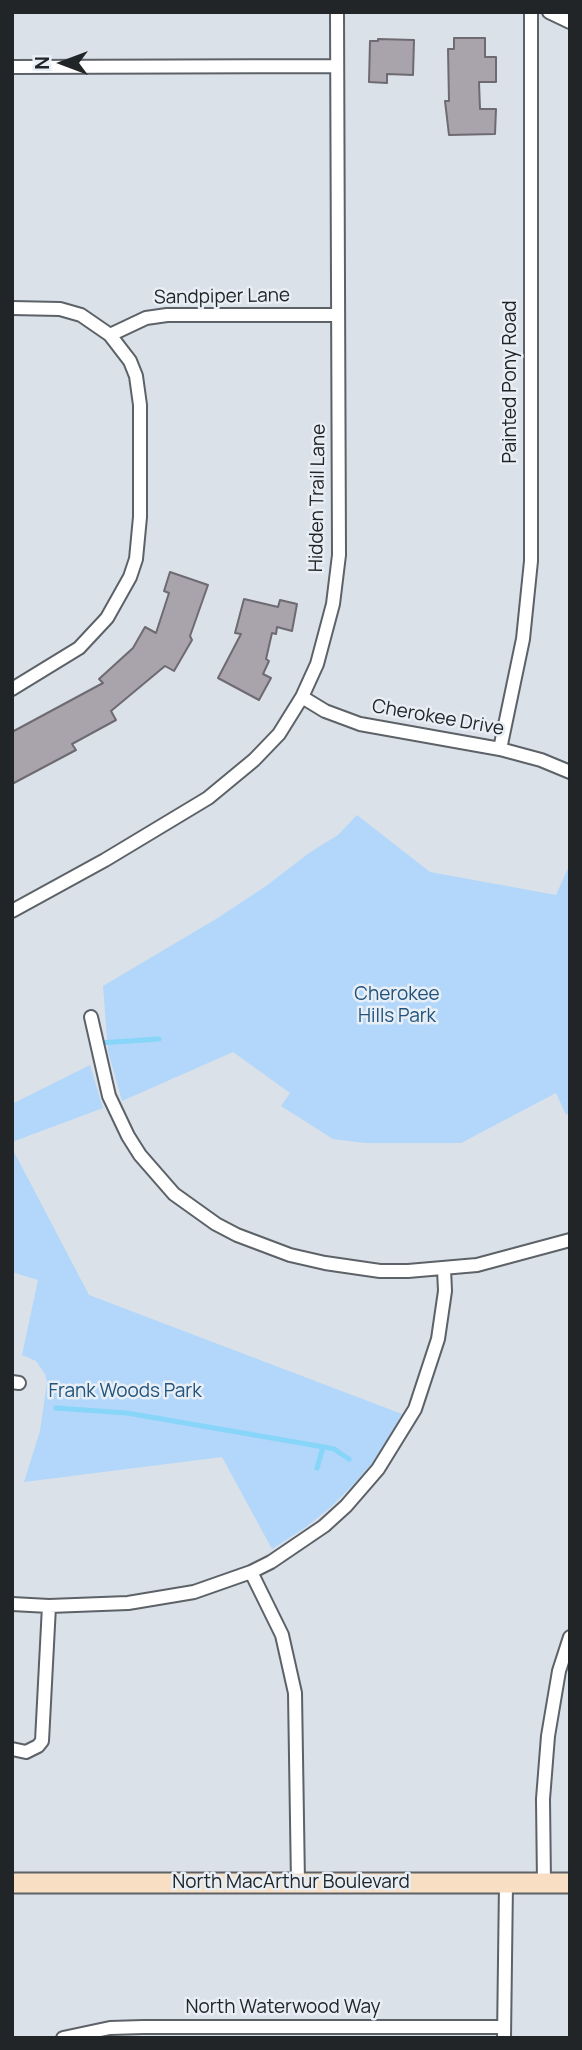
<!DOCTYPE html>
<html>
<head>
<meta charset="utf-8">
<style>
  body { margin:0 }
  #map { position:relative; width:582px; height:2050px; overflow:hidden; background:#dae1e8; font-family:Manrope,sans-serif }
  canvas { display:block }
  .frame { position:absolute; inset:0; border:14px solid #222527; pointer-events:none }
  .north { position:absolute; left:28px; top:28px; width:70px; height:70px; -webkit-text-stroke:5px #e7eef5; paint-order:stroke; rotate:270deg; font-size:19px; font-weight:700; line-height:28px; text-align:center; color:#222527 }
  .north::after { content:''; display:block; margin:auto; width:24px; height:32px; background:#222527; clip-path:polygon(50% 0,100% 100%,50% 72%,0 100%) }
</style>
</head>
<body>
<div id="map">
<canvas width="582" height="2050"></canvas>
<div class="frame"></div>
<div class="north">N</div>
</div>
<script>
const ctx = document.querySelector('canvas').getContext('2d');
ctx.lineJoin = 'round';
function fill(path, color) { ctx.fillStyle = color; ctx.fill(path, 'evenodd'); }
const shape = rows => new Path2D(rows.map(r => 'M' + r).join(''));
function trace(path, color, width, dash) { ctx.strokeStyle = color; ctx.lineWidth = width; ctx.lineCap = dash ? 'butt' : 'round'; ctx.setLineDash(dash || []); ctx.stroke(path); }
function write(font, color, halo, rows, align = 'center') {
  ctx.font = font + ' Manrope,sans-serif'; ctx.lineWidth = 5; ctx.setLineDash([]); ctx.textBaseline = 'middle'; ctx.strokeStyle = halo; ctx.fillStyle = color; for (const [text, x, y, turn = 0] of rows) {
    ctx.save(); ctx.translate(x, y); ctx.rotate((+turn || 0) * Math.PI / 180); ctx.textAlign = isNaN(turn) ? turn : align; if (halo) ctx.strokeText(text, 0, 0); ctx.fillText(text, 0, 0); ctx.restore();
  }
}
fill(shape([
  [357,815,430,872,556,895,570,864,570,1112,566,1115,556,1093,461,1143,364,1143,333,1139,281,1106,290,1093,233,1052,122,1101,108,1051,103,986,216,919,266,886,309,853,338,835],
  [90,1065,103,1108,12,1142,12,1104],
  [12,1148,89,1295,402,1414,373,1462,353,1485,331,1507,306,1527,272,1549,222,1457,24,1482,40,1431,47,1382,45,1374,36,1361,22,1355,38,1280,12,1272]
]), '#b2d7fa');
trace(shape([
  [99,1043,159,1039],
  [56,1408,127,1413,324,1447,334,1449,349,1459],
  [317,1468,323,1447]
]), '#87d5f9', 5);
const building = shape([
  [454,38,485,38,485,57,496,57,496,82,479,82,480,109,496,109,495,134,449,135,445,101,449,101,448,49,454,49,454,38],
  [378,39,414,40,413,75,387,74,387,83,369,82,370,41,378,41,378,39],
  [170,572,208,585,190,636,192,640,174,671,165,666,111,711,116,720,72,744,76,750,12,784,12,732,103,683,99,679,133,648,145,627,156,633,169,593,164,591,170,572],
  [244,599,278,607,280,600,297,604,292,631,277,627,276,634,272,633,266,659,269,661,263,674,271,678,259,700,218,678,241,634,235,633,244,599]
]);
fill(building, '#a9a4ac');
trace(building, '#6e6a71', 2);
const minor = shape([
  [549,12,570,22],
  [12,67,337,66],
  [12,308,60,309,81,315,110,335,130,361,136,376,140,405,140,517,136,559,130,577,107,618,79,648,12,689],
  [110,335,146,318,167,315,338,315],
  [302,697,325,711,360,724,500,749,541,760,570,772],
  [500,749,523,639,531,561,531,12],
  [12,911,105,860,208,798,254,760,279,734,302,697,317,664,333,604,339,555,337,12],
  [91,1017,109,1096,128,1136,140,1155,174,1194,216,1224,237,1235,290,1255,325,1263,380,1271,408,1271,477,1265,570,1240],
  [12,1382,19,1383],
  [251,1572,282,1635,295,1693,298,1883],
  [12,1604,49,1606,128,1603,194,1592,251,1572,271,1562,324,1526,346,1506,378,1469,415,1409,438,1339,445,1291,444,1269],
  [12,1749,26,1752,38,1746,42,1741,49,1606],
  [544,1883,543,1799,548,1736,559,1671,570,1637],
  [63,2038,110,2028,143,2027,504,2027],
  [504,2038,506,1883]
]);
const secondary = shape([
  [12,1883,570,1883]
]);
trace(minor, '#5c6267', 16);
trace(secondary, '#5c6267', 23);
trace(minor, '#fff', 12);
trace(secondary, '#f8dec2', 19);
write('19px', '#222527', '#e7eef5', [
  ["Sandpiper Lane",222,297,-1],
  ["Painted Pony Road",511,382,-90],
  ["Hidden Trail Lane",318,498,-89],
  ["Cherokee Drive",438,718,10],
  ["North MacArthur Boulevard",291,1883],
  ["North Waterwood Way",283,2008]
]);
write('19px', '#21537c', '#e7eef5', [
  ["Cherokee",397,995],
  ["Hills Park",397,1017],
  ["Frank Woods Park",125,1392]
]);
</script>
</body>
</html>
